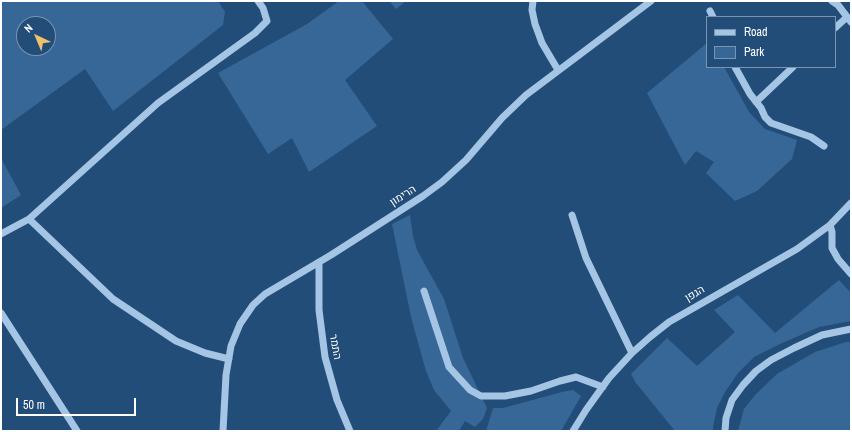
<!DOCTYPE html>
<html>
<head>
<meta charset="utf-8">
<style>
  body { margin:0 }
  #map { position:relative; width:852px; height:432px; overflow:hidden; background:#234d79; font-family:"Archivo Narrow",sans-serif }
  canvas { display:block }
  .frame { position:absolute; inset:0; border:2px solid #fff; pointer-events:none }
  .legend { position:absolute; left:706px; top:16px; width:130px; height:52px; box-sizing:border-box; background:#234d79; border:1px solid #7b94af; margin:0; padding:5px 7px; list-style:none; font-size:12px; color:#fff }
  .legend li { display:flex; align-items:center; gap:8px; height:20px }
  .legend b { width:20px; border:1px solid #7b94af }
  .north { position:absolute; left:16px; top:16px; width:40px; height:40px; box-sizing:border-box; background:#234d79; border:1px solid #7b94af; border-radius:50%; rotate:316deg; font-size:11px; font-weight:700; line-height:16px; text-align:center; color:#fff }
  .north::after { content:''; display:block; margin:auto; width:14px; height:18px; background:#efc269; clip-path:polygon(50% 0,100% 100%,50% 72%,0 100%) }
  .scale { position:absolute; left:16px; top:398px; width:120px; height:18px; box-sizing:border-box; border:2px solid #fff; border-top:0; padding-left:5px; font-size:12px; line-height:14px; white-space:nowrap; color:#fff; -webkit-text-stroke:3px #234d79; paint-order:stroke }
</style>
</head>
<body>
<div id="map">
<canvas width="852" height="432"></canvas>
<div class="frame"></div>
<ul class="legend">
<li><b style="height:5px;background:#a5c5e4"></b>Road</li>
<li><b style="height:11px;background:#376797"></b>Park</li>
</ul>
<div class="north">N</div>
<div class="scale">50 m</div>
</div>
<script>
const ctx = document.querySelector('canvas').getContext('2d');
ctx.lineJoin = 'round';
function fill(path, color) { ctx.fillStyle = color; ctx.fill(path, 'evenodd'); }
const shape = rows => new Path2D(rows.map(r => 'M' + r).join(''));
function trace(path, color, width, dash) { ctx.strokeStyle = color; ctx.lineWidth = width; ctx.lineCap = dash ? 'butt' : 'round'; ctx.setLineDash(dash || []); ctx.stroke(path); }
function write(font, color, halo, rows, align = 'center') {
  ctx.font = font + ' "Archivo Narrow",Heebo,sans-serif'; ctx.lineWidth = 3.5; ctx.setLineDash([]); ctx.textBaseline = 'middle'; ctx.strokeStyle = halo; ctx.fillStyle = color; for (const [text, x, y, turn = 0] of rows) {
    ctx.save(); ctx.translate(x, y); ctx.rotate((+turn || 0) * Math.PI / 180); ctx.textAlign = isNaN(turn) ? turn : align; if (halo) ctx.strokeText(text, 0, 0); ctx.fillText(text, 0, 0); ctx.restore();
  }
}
fill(shape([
  [1,1,218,1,225,12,223,25,113,111,85,69,1,130],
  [24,24,48,24,48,48,24,48],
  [339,1,362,1,393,39,345,80,377,126,309,172,292,138,268,154,218,73,307,24],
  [389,1,406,1,396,9],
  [707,43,707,67,724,67,749,112,765,129,797,140,792,159,757,191,735,201,706,173,714,162,696,151,685,165,647,93],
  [1,158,21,195,1,208],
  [410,215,413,236,417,250,444,299,463,358,487,408,483,419,475,427,465,421,459,431,436,431,451,411,434,390,426,371,411,317,392,224],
  [839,280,851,293,851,321,819,327,780,344,754,357,738,373,725,392,717,408,713,427,713,431,675,431,636,383,631,374,667,338,697,366,735,332,714,310,738,295,775,333],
  [846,342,851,342,851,431,738,431,744,409,755,395,777,374,815,352],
  [573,390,581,396,561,431,486,431,493,408,503,408,562,392]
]), '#376797');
trace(shape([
  [533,1,532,10,535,24,542,43,558,70],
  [832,1,838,5,851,22],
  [710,11,713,17],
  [835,28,847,17],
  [735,67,750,94,761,108,765,117,771,123,811,137,824,146],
  [756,102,793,67],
  [572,215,586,258,632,353],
  [29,219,113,299,176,341,205,353,229,359],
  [830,225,832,232,832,248,838,259,851,274],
  [1,234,29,219,158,103,255,33,267,21,263,8,258,1],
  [319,262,319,310,325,357,337,400,350,431],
  [424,291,449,367,470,390,481,396,505,396,531,391,560,381,576,377,603,387],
  [1,313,77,431],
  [223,431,226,375,231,346,240,324,253,305,265,294,331,255,423,196,442,182,466,160,502,118,526,95,651,1],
  [573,431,586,410,609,378,632,353,650,337,669,322,797,249,830,225,851,203],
  [725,431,726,418,732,400,743,385,756,371,771,360,794,348,822,335,851,329]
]), '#a5c5e4', 7);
write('11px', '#fff', '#234d79', [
  ["הרימון",403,196,-33],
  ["הגפן",695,294,-30],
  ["התמר",335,347,80]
]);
</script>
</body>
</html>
